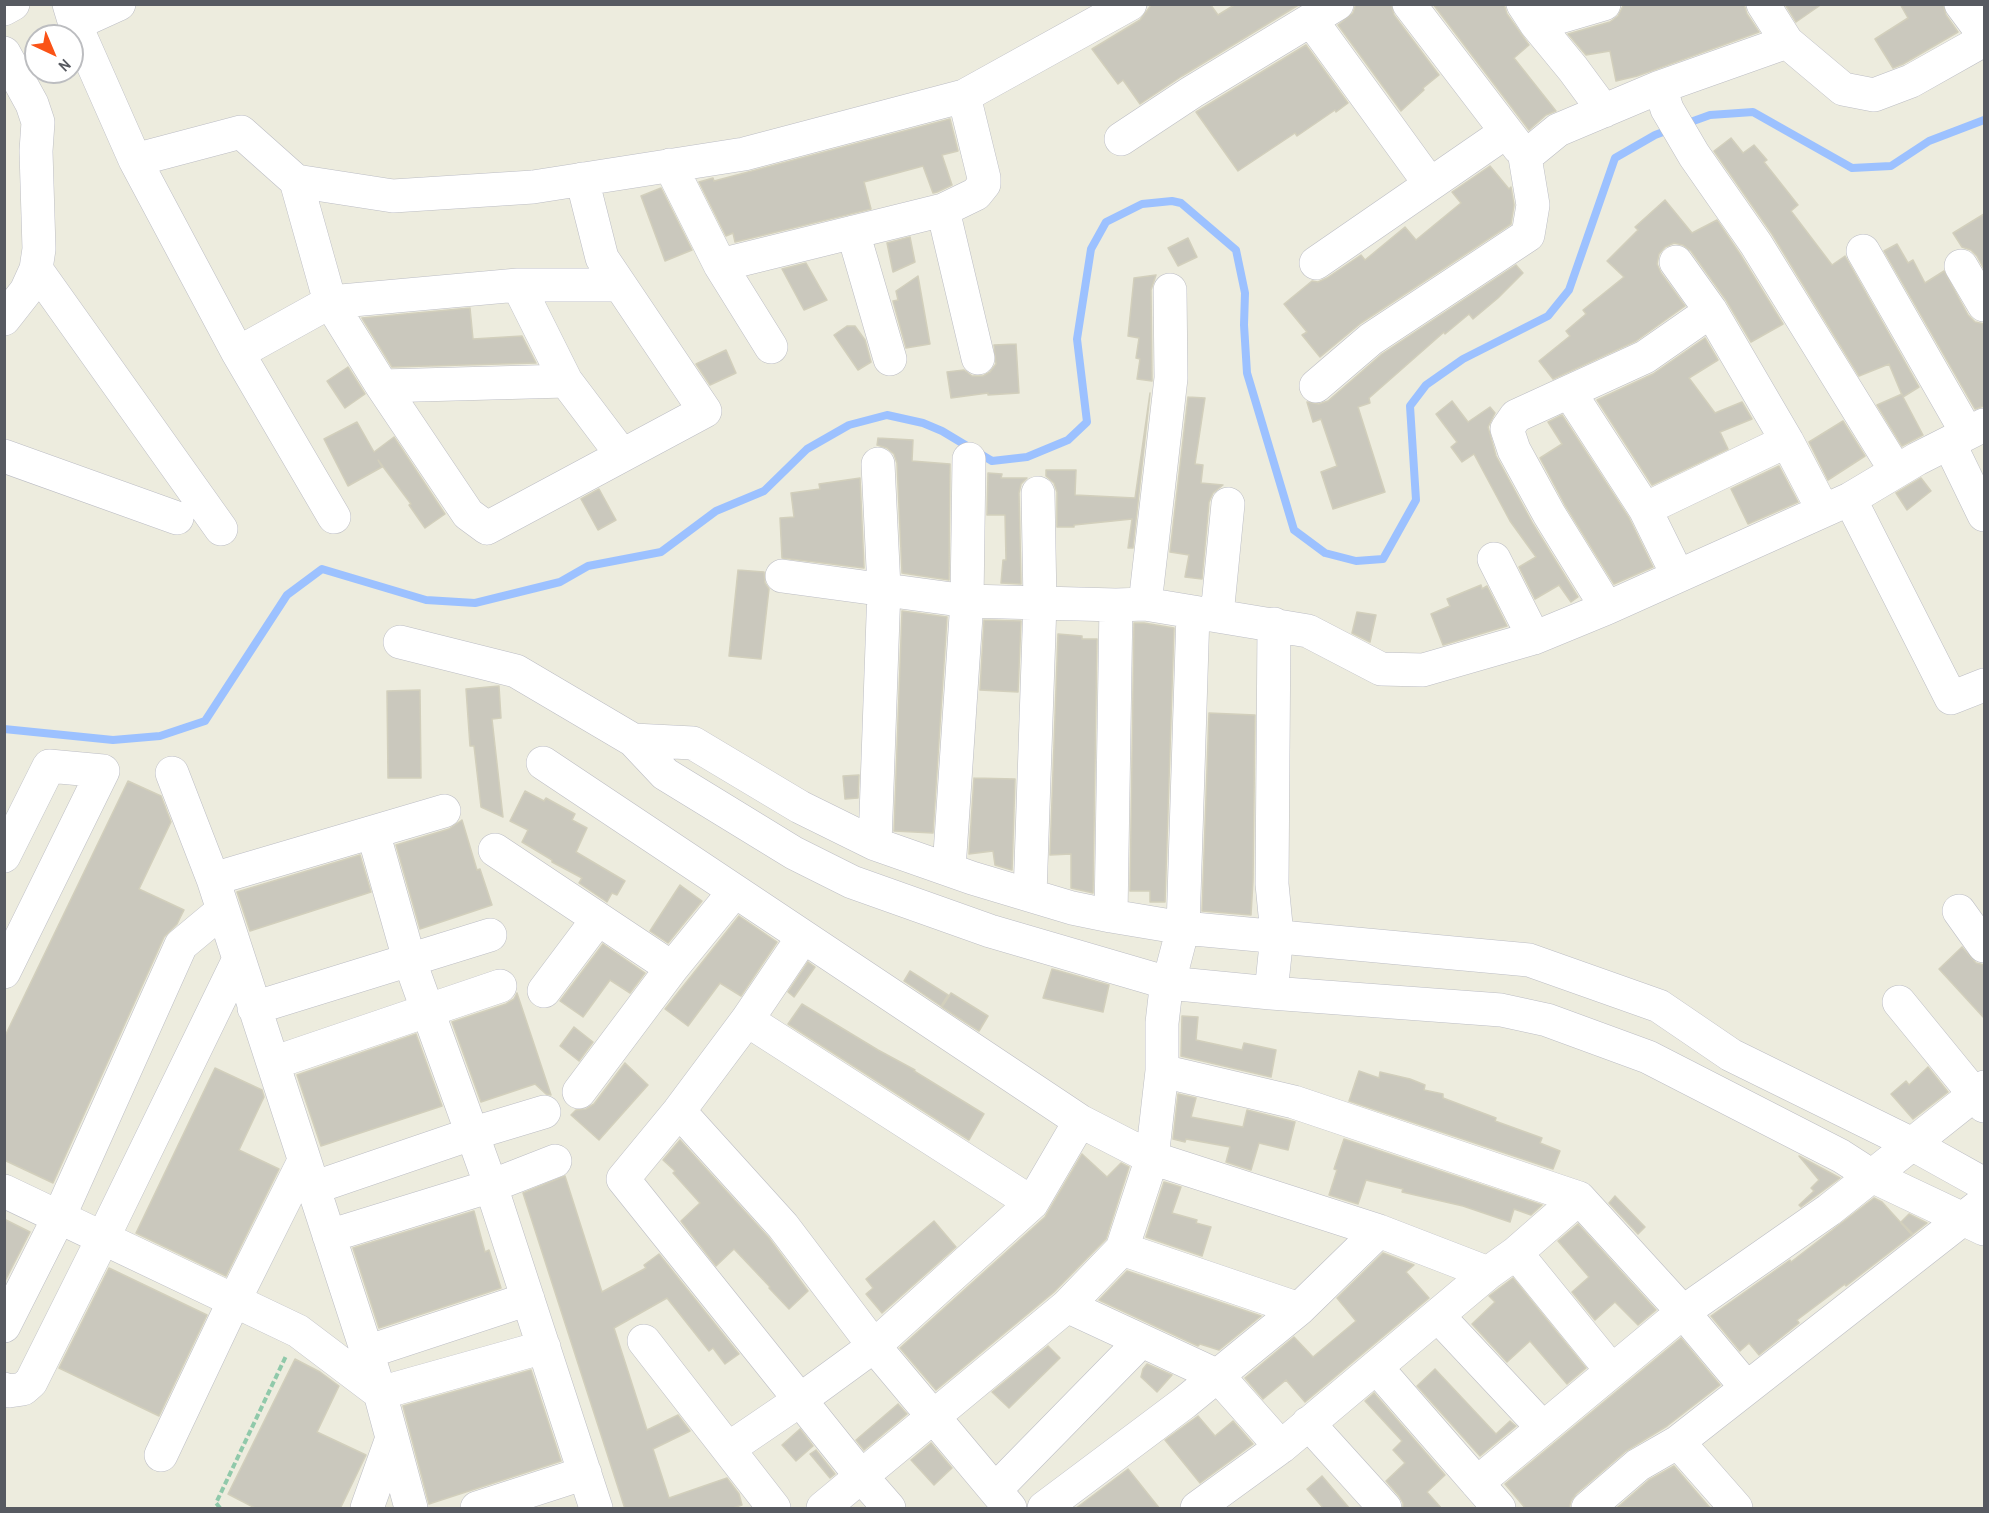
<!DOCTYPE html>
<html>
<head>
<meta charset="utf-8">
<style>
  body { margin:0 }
  #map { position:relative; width:1989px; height:1513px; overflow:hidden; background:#edecde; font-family:"Archivo Narrow",sans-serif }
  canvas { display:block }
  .frame { position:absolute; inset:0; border:6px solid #575a61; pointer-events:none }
  .north { position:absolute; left:24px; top:24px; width:60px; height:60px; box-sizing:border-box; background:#fff; border:2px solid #bcbdc0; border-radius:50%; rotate:136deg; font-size:16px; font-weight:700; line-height:24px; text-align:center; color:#575a61 }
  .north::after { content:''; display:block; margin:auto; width:21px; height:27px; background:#fa5317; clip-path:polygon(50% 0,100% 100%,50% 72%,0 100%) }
</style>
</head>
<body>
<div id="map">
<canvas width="1989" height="1513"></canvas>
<div class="frame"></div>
<div class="north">N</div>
</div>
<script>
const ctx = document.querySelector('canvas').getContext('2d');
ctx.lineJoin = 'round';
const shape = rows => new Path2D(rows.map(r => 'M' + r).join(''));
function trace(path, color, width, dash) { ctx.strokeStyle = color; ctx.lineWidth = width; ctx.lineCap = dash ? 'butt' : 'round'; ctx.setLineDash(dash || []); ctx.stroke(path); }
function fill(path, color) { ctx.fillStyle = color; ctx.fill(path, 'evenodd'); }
trace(shape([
  [1685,124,1710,115,1753,112,1852,168,1891,166,1929,141,1984,120],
  [4,729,113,740,160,736,205,721,287,595,322,569,426,600,475,603,560,582,588,566,661,552,716,511,764,491,807,449,849,425,887,415,923,423,942,431,992,461,1027,457,1068,440,1087,422,1077,339,1091,249,1106,222,1142,204,1172,201,1181,203,1236,250,1245,293,1244,325,1247,373,1294,530,1325,553,1356,561,1383,559,1416,500,1410,406,1426,385,1463,359,1548,316,1569,290,1615,158,1655,135,1671,129]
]), '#9cc1ff', 8);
const building = shape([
  [1152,4,1210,4,1218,15,1236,4,1300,4,1182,76,1140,104,1123,80,1118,84,1092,49,1140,20,1152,4],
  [1356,4,1391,4,1394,15,1439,75,1423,88,1424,90,1401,111,1338,25,1353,13,1356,4],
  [1433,4,1504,4,1507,14,1529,45,1514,58,1556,111,1546,115,1529,130,1433,4],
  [1624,4,1744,4,1747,14,1759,32,1637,76,1616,81,1610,51,1586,55,1568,34,1610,22,1618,16,1624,4],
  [1785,4,1822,4,1796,22,1785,4],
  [1900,4,1943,4,1946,15,1958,32,1903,64,1893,68,1875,39,1908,18,1900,4],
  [1306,45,1348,103,1336,112,1335,110,1297,136,1295,133,1238,171,1196,112,1306,45],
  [950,119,958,151,942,155,952,185,937,192,933,193,923,166,864,182,871,209,735,242,733,233,726,236,699,182,713,178,714,181,950,119],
  [1731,138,1743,153,1754,145,1767,160,1764,162,1798,205,1791,211,1832,265,1845,256,1919,387,1903,397,1923,435,1902,446,1877,405,1902,394,1902,395,1889,364,1859,376,1772,234,1714,151,1731,138],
  [1490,166,1509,189,1511,187,1514,205,1511,224,1361,323,1320,357,1302,335,1307,332,1284,304,1312,281,1318,282,1327,278,1361,255,1365,260,1405,227,1416,240,1461,203,1452,192,1490,166],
  [661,188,692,250,665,261,641,196,661,188],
  [1665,200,1692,233,1717,220,1740,254,1783,324,1751,342,1726,300,1691,251,1683,245,1674,243,1665,247,1659,254,1657,264,1661,273,1685,306,1636,341,1553,379,1539,361,1570,336,1566,331,1586,314,1583,310,1624,277,1607,261,1638,230,1635,227,1665,200],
  [1984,214,1984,269,1977,256,1971,250,1962,247,1953,233,1984,214],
  [910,237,915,262,893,272,887,243,910,237],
  [1188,238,1197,257,1178,266,1168,248,1188,238],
  [1897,244,1908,263,1913,260,1925,283,1944,271,1968,315,1975,322,1984,324,1984,406,1975,409,1884,251,1897,244],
  [806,263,827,300,804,310,782,269,806,263],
  [1516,265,1523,273,1498,298,1473,319,1469,314,1445,334,1444,332,1369,398,1370,403,1358,407,1385,492,1333,509,1321,472,1337,466,1321,419,1313,422,1307,402,1319,404,1328,401,1382,354,1516,265],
  [1156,275,1151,290,1152,381,1137,379,1140,359,1136,358,1139,338,1128,336,1134,278,1156,275],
  [918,276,930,344,906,348,893,301,898,300,896,291,918,276],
  [470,308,473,339,522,336,536,363,392,367,362,318,470,308],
  [847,326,855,326,865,340,871,362,858,370,834,335,847,326],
  [1705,338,1718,360,1689,378,1715,413,1742,402,1752,419,1720,432,1728,449,1652,485,1597,400,1653,374,1705,338],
  [1016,344,1019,393,988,395,988,393,951,398,947,372,964,370,972,376,983,376,990,372,996,364,994,345,1016,344],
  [726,350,736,373,710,385,696,364,726,350],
  [348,367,365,394,345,408,327,381,348,367],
  [1150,393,1133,548,1128,548,1132,519,1074,525,1074,527,1057,527,1057,492,1054,483,1046,476,1046,470,1076,470,1075,495,1135,498,1150,393],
  [1188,397,1205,398,1195,464,1203,465,1201,483,1223,485,1213,493,1209,502,1202,579,1185,577,1189,555,1170,552,1188,397],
  [1452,401,1468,422,1490,407,1495,413,1488,427,1496,456,1533,524,1578,597,1571,602,1559,585,1535,599,1519,567,1536,557,1510,521,1474,454,1462,462,1451,447,1457,442,1436,414,1452,401],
  [1562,415,1629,518,1653,567,1614,584,1565,505,1540,458,1562,444,1548,422,1562,415],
  [1843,421,1865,456,1828,480,1809,442,1843,421],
  [357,422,374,452,394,437,445,514,425,528,409,505,411,504,378,460,382,467,348,486,324,439,357,422],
  [878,438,913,440,912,461,950,464,949,580,902,573,897,463,894,454,887,448,877,445,878,438],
  [1779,466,1798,502,1748,524,1731,489,1779,466],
  [988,473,1002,474,1001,478,1027,478,1021,484,1019,493,1021,584,1001,583,1003,560,1006,560,1005,515,987,515,988,473],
  [860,478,864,568,782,558,780,518,794,517,791,493,820,489,819,484,860,478],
  [1921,478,1931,491,1907,510,1896,493,1921,478],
  [599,489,616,520,598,530,581,499,599,489],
  [738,570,764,572,765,583,769,589,761,659,729,656,738,570],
  [1481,585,1482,589,1487,586,1507,626,1443,645,1431,614,1450,606,1447,599,1481,585],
  [902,611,947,617,933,833,894,831,902,611],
  [1357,612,1376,615,1370,642,1352,633,1357,612],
  [984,620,1021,621,1018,692,980,690,984,620],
  [1134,623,1144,623,1174,628,1165,902,1150,902,1150,891,1130,891,1134,623],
  [1058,634,1082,636,1082,639,1097,639,1093,893,1071,888,1071,854,1050,855,1058,634],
  [499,686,501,718,492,719,503,817,481,807,474,746,470,746,466,689,499,686],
  [420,690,421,778,388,778,387,691,420,690],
  [1209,713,1255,715,1253,881,1251,915,1202,911,1209,713],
  [859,775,858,798,845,799,843,776,859,775],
  [974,778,1015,779,1012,870,995,865,993,851,969,854,974,778],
  [128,781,161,796,171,822,139,889,184,910,177,924,164,937,53,1183,4,1160,4,1038,128,781],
  [525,791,544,801,546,798,575,814,572,820,587,828,576,852,625,881,617,895,612,893,607,902,579,883,582,878,552,862,552,860,522,842,528,830,510,821,525,791],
  [462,820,477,870,480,869,492,905,420,929,396,845,449,829,462,820],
  [360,855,371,892,250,931,237,892,360,855],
  [680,885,702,901,668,943,650,931,680,885],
  [739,916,777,942,741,996,720,983,688,1026,665,1009,739,916],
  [603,944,645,973,630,993,610,980,583,1017,560,1001,603,944],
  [1962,947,1976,963,1984,965,1984,1018,1939,969,1962,947],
  [808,962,815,967,794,997,788,992,808,962],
  [1052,969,1109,985,1103,1012,1043,998,1052,969],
  [910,971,948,995,941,1006,904,981,910,971],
  [517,993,551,1095,546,1094,535,1084,481,1102,452,1022,506,1004,514,999,517,993],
  [951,993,988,1016,979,1031,942,1007,951,993],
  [802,1004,878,1050,915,1070,914,1071,984,1114,969,1140,788,1024,802,1004],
  [1182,1016,1198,1017,1196,1040,1242,1050,1244,1043,1276,1050,1271,1077,1181,1056,1182,1016],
  [574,1027,593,1042,579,1061,560,1046,574,1027],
  [416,1034,442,1106,321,1146,297,1075,416,1034],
  [625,1063,648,1085,599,1140,571,1115,576,1110,586,1109,594,1104,625,1063],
  [1928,1067,1948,1092,1913,1119,1891,1094,1906,1081,1909,1085,1928,1067],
  [215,1068,262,1090,264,1097,239,1150,279,1169,226,1276,136,1233,215,1068],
  [1359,1071,1379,1078,1380,1072,1410,1079,1425,1085,1424,1090,1443,1094,1443,1098,1496,1118,1495,1121,1542,1138,1540,1143,1560,1151,1553,1169,1349,1101,1359,1071],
  [1178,1094,1196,1098,1191,1117,1243,1127,1247,1110,1295,1122,1288,1150,1259,1143,1251,1170,1226,1162,1230,1147,1186,1139,1185,1142,1173,1139,1178,1094],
  [1344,1139,1542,1205,1531,1215,1514,1209,1510,1222,1463,1206,1402,1192,1403,1189,1366,1180,1358,1204,1329,1195,1337,1170,1334,1169,1344,1139],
  [680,1140,769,1238,808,1291,789,1309,769,1288,770,1287,734,1249,716,1266,681,1221,700,1203,673,1173,675,1171,663,1160,680,1140],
  [1082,1154,1107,1177,1121,1163,1129,1167,1106,1239,1054,1292,936,1390,900,1348,1045,1217,1082,1154],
  [1799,1156,1840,1178,1801,1207,1799,1205,1814,1191,1811,1188,1819,1180,1799,1156],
  [565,1176,602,1292,646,1268,644,1265,659,1254,739,1354,725,1364,713,1348,709,1351,667,1298,614,1328,647,1430,678,1415,690,1431,653,1449,669,1498,727,1478,739,1494,742,1505,730,1509,625,1509,523,1193,565,1176],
  [1164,1182,1181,1187,1172,1213,1197,1220,1196,1223,1211,1227,1202,1256,1146,1237,1164,1182],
  [1615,1196,1645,1227,1638,1234,1609,1203,1615,1196],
  [1874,1198,1882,1202,1912,1235,1846,1286,1845,1284,1797,1320,1799,1323,1759,1355,1749,1343,1740,1351,1711,1316,1790,1260,1791,1262,1874,1198],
  [474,1211,485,1252,489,1250,501,1288,379,1328,353,1248,474,1211],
  [1909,1214,1927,1223,1913,1234,1901,1222,1909,1214],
  [4,1219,30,1232,4,1283,4,1219],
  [934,1221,956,1247,882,1313,866,1294,873,1288,866,1279,934,1221],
  [1578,1224,1656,1310,1638,1325,1615,1302,1595,1320,1572,1292,1589,1277,1558,1241,1578,1224],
  [1383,1253,1414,1265,1406,1272,1429,1298,1305,1402,1286,1380,1263,1399,1245,1378,1294,1337,1313,1357,1356,1321,1337,1298,1383,1253],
  [109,1268,207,1315,159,1416,59,1368,109,1268],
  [1127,1271,1261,1316,1219,1350,1200,1344,1198,1346,1099,1300,1127,1271],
  [1513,1278,1586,1368,1567,1384,1530,1341,1507,1362,1472,1324,1495,1302,1489,1296,1513,1278],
  [1681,1338,1720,1385,1667,1426,1626,1451,1576,1494,1571,1501,1569,1509,1526,1509,1505,1484,1681,1338],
  [1048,1346,1060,1358,1009,1408,992,1392,1048,1346],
  [295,1359,320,1372,339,1386,317,1432,366,1455,340,1509,257,1509,228,1494,295,1359],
  [1147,1364,1172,1375,1157,1392,1141,1377,1143,1369,1147,1364],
  [1435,1369,1496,1434,1510,1421,1516,1426,1480,1456,1417,1386,1435,1369],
  [531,1370,561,1461,429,1504,403,1406,531,1370],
  [1374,1393,1445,1475,1427,1492,1442,1509,1403,1509,1403,1503,1399,1496,1386,1481,1405,1463,1393,1450,1402,1441,1365,1401,1374,1393],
  [898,1404,907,1414,864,1450,856,1440,898,1404],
  [1198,1416,1215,1436,1233,1421,1253,1444,1200,1483,1165,1440,1198,1416],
  [800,1429,813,1446,796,1461,782,1445,800,1429],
  [931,1443,952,1468,934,1485,911,1460,931,1443],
  [816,1450,835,1474,830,1478,810,1454,816,1450],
  [1674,1466,1711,1509,1618,1507,1649,1480,1674,1466],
  [1128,1469,1160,1509,1075,1509,1128,1469],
  [1322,1476,1350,1509,1324,1509,1307,1489,1322,1476]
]);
fill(building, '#cac8bd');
trace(building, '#d2cfbc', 1.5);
const minor = shape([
  [69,4,75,24,135,160,238,353,334,517],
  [1409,4,1519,148],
  [1523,4,1536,24,1573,69,1604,111],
  [1763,4,1787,42],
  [1961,4,1984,35],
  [4,9,13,4],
  [1311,20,1430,184],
  [75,24,119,4],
  [1536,24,1604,4],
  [4,53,32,104,38,122,36,151,39,249,36,269,26,291,4,319],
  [1660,87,1667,109,1694,155,1756,244,1896,471],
  [1121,139,1192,92,1337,4],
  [135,160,241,132,296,181,393,196,533,187,744,154,964,96,1130,4],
  [670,165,720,265,771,347],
  [296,181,330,302,382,386,468,514,487,528,705,411,602,258,582,179],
  [943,210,976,194,984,184,984,178,964,96],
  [853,232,890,359],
  [1863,251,1967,433],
  [1676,262,1711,311,1787,441,1823,510],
  [1316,263,1506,132],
  [720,265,943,210,978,358],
  [1961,266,1984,305],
  [36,269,221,529],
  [518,285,566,381,622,455],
  [238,353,330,302,518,285,620,285],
  [382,386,566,381],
  [1316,386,1371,339,1528,235,1533,205,1525,157,1558,130,1660,87,1787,42,1843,89,1874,95,1911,81,1984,40],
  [1570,393,1645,509,1678,576],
  [1949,443,1984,515],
  [4,456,177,518],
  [1850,499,1951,698,1984,685],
  [1645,509,1787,441],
  [1494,559,1534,638],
  [782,576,967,601,1116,605,1145,604,1308,631,1381,669,1423,670,1534,638,1607,608,1850,499,1917,459,1984,425],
  [1145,604,1171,378,1170,290],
  [1607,608,1549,514,1514,450,1507,429,1516,416,1645,357,1711,311],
  [1217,615,1228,504],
  [400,642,516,671,633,740,665,774,794,853,852,882,990,931,1168,983,1271,993,1501,1010,1547,1020,1648,1057,1841,1156,1872,1176,1984,1229],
  [633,740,693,743,800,807,875,844,972,878,1072,908,1111,916,1183,928,1529,960,1659,1006,1731,1055,1912,1144,1984,1184],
  [543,763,1080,1121,1152,1158,1379,1231,1488,1273],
  [172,773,213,879,367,1352,380,1393,411,1508],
  [373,832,409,959,491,1186,596,1508],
  [875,844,884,588,878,464],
  [495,850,672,968],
  [4,856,49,766,103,771,4,972],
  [949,869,967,601,969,459],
  [213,879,444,811],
  [1030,895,1040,603,1038,493],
  [1959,911,1984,946],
  [1111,916,1116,605],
  [803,937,747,1020,679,1111,623,1179,861,1476,889,1508],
  [544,991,598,919],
  [1271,993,1277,935,1272,884,1274,624],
  [1899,1002,1984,1106],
  [254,1008,490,935],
  [747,1020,1032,1203],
  [273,1063,500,986],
  [1162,1071,1294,1102,1579,1198,1683,1312,1746,1387],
  [579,1092,672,968,734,892],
  [679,1111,783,1226,874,1346,1010,1508],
  [313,1188,471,1134,544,1112],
  [4,1191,298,1331,380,1393,544,1347],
  [329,1236,491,1186,555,1161],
  [1122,1249,1299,1309],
  [1516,1253,1612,1371],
  [1067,1306,1218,1376,1281,1447],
  [1438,1316,1543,1428],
  [4,1326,59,1217,181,945,223,910],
  [644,1341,774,1508],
  [367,1352,528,1299],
  [1376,1367,1499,1508],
  [4,1389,9,1391,23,1389,31,1382,103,1238,239,959],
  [1308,1423,1385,1508],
  [1678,1442,1736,1508],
  [728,1449,800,1400,874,1346,1032,1203,1080,1121],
  [161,1455,234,1301,304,1161],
  [1477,1483,1683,1312,1829,1210,1984,1087],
  [995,1490,1141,1341],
  [367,1508,392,1438],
  [477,1508,585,1473],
  [823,1508,1067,1306,1122,1249,1152,1158,1162,1071,1162,1023,1165,997,1183,928,1193,613],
  [1044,1508,1184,1403,1299,1309,1379,1231],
  [1197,1508,1281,1447,1488,1273,1516,1253,1579,1198],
  [1588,1508,1638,1465,1678,1442,1978,1207]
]);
trace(minor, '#bcbdc4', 34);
trace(shape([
  [220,1508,216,1503,286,1356]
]), '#90c9aa', 4, [6, 3]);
trace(minor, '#fff', 33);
</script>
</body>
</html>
